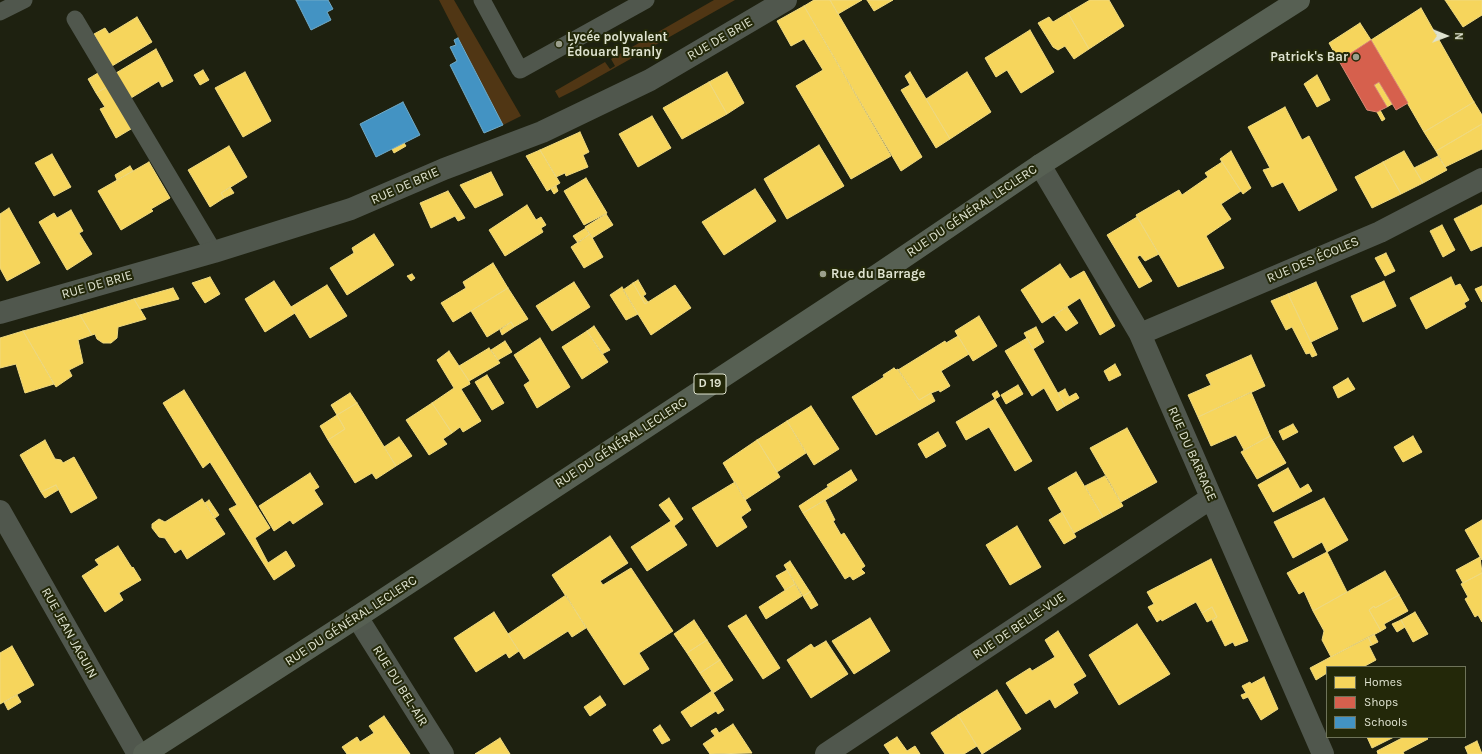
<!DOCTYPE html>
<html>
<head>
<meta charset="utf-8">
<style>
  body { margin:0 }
  #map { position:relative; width:1482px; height:754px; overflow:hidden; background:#1e2110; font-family:Karla,sans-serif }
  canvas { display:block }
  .legend { position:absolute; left:1326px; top:666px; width:140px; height:72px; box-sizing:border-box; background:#232809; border:1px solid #6e7359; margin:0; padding:5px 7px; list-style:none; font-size:12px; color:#dfe3d0 }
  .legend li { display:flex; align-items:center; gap:8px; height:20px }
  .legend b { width:20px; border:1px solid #6e7359 }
  .north { position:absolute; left:1426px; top:16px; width:40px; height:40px; -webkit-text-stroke:3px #232809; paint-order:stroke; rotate:91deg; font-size:11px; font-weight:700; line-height:16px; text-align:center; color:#dfe3d0 }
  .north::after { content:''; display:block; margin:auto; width:14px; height:18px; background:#dfe3d0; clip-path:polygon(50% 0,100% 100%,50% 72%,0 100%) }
</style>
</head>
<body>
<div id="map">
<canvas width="1482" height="754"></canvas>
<ul class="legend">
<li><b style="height:11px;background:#f6d55c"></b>Homes</li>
<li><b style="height:11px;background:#d6604d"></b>Shops</li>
<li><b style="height:11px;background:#4393c3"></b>Schools</li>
</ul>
<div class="north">N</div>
</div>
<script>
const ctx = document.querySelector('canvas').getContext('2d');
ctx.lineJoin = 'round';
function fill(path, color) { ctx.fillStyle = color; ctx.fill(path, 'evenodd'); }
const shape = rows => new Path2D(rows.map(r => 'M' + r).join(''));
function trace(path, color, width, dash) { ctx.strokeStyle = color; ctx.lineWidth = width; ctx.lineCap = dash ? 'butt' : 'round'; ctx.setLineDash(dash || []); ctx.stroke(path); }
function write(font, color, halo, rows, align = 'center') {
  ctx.font = font + ' Karla,sans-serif'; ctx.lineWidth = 4; ctx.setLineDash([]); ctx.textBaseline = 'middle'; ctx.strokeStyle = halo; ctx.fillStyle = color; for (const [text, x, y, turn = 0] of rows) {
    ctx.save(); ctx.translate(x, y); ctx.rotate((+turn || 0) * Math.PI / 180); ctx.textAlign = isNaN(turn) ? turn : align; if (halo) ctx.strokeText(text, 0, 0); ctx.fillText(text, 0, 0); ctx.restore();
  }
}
fill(shape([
  [439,0,454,0,521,116,503,125],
  [714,0,735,0,579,88,559,98,555,91,605,62,610,69,615,66,611,59]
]), '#503614');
const homes = shape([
  [814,0,830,0,922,157,901,171,804,6,814,0],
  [830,0,862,0,838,14,830,0],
  [867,0,893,0,874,11,867,0],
  [1090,0,1109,0,1124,26,1089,49,1068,13,1090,0],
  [1445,0,1482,0,1482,15,1463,27,1445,0],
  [804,6,891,156,851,179,796,86,823,70,804,39,791,46,777,21,804,6],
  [1421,8,1474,102,1424,132,1371,40,1421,8],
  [1068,13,1089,49,1074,59,1065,46,1058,50,1053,47,1038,23,1049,17,1053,22,1068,13],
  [137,17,152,42,112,66,94,34,105,28,109,34,137,17],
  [1360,23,1371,40,1339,61,1329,43,1360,23],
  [1030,30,1054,72,1021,93,1007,70,996,77,985,58,1030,30],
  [156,49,173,81,162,87,159,81,131,98,116,73,156,49],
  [203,70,209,80,200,85,194,75,203,70],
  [245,72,271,121,243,137,215,88,245,72],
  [727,72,744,103,727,114,709,82,727,72],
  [910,72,950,139,936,148,901,90,910,85,905,76,910,72],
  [967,72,991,112,950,139,926,99,967,72],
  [98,73,107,87,96,93,88,79,98,73],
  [1317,75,1330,100,1317,107,1304,84,1317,75],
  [709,82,727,114,682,139,663,108,709,82],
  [1379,82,1392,104,1387,107,1374,85,1379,82],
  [107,87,131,129,116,138,100,109,105,107,96,93,107,87],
  [1474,102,1482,115,1482,124,1436,151,1424,132,1474,102],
  [1285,107,1302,140,1309,136,1337,190,1299,211,1283,182,1272,187,1263,170,1270,168,1248,127,1285,107],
  [1380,110,1385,119,1382,121,1377,112,1380,110],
  [652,116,671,148,638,167,619,134,652,116],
  [1482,124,1482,149,1445,167,1436,151,1482,124],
  [580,132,589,152,583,155,588,167,566,176,565,173,556,177,540,150,580,132],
  [404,143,406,146,394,153,392,149,404,143],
  [819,145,844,186,787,219,764,179,819,145],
  [229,146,247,177,221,193,224,198,210,207,188,170,229,146],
  [540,150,560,183,547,191,526,156,540,150],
  [1231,151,1251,188,1243,194,1220,159,1231,151],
  [1404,151,1423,183,1401,194,1383,162,1404,151],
  [52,154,71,187,54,196,35,163,52,154],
  [1438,156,1447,170,1423,183,1414,168,1438,156],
  [149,162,170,198,151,209,153,211,121,230,98,191,149,162],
  [1222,162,1241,191,1221,204,1231,219,1206,236,1224,268,1178,287,1136,215,1179,190,1182,195,1208,177,1205,173,1222,162],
  [1383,162,1401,194,1372,208,1355,177,1383,162],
  [130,166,133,171,117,180,115,175,130,166],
  [491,172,503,195,475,208,460,185,491,172],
  [586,178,607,213,584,225,564,191,586,178],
  [556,186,558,191,554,194,551,189,556,186],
  [230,187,234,193,224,198,221,193,230,187],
  [755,189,776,221,724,255,702,222,755,189],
  [448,191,465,218,458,221,455,216,431,228,420,203,448,191],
  [527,205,536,220,541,217,546,225,541,228,543,232,505,256,489,230,527,205],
  [1482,205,1482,246,1471,251,1454,219,1482,205],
  [9,208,40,263,7,281,0,268,0,214,9,208],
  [71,210,83,231,79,233,92,254,67,270,39,222,54,213,57,218,71,210],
  [606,214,613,225,592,238,585,227,606,214],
  [1137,217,1159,254,1145,261,1140,255,1137,257,1152,281,1139,288,1107,235,1137,217],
  [1442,225,1455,250,1443,257,1430,231,1442,225],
  [586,228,590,234,578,243,573,236,586,228],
  [374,234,394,265,347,295,330,268,354,253,352,248,374,234],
  [590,234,603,257,584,268,571,247,590,234],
  [1386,253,1395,271,1385,276,1375,258,1386,253],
  [493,263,508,288,453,322,441,303,466,288,463,282,493,263],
  [1060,264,1070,279,1084,271,1115,326,1100,335,1080,298,1042,323,1021,290,1060,264],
  [412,274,415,278,411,281,407,276,412,274],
  [210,277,220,294,205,303,192,283,210,277],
  [1451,277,1455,286,1460,284,1469,300,1464,303,1466,307,1426,329,1410,298,1451,277],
  [638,280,646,294,643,296,648,302,645,304,633,283,638,280],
  [274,281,295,313,265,332,245,299,274,281],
  [1384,281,1396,306,1363,322,1351,296,1384,281],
  [574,282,590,307,552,331,536,306,574,282],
  [1316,282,1338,329,1311,342,1288,294,1316,282],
  [633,283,645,304,675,285,691,308,651,335,623,290,633,283],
  [327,285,347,316,310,338,291,307,327,285],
  [1482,286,1482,302,1475,289,1482,286],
  [622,287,638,314,626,320,610,295,622,287],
  [173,288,179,299,140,309,134,299,173,288],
  [508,288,528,319,514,327,511,322,487,337,471,311,508,288],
  [1288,294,1317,355,1312,357,1310,353,1306,354,1292,327,1286,330,1271,301,1288,294],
  [134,299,146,319,118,327,117,338,111,343,103,343,97,339,95,334,92,335,80,315,134,299],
  [1067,307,1078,323,1066,331,1054,315,1067,307],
  [80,315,92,335,78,340,83,363,69,370,72,376,56,387,23,331,80,315],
  [979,316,997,346,973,361,955,331,979,316],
  [511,322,514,327,502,335,500,330,511,322],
  [594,326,610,350,602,354,587,331,594,326],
  [1036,327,1044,342,1033,349,1024,333,1036,327],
  [23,331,54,384,25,393,16,364,0,368,0,338,23,331],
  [587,331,608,362,582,379,562,347,587,331],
  [958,336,969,354,941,371,950,386,940,392,939,390,931,393,919,400,898,370,945,341,946,343,958,336],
  [540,338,570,387,537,408,524,385,530,381,514,355,540,338],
  [1027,338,1065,406,1057,411,1044,388,1032,396,1005,351,1027,338],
  [505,341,512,352,498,360,491,350,505,341],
  [489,348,500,363,469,381,459,366,489,348],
  [449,351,469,381,470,384,461,389,481,421,463,432,460,427,452,433,432,403,454,388,437,360,449,351],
  [1251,355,1265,386,1198,417,1188,395,1211,385,1206,375,1251,355],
  [1115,364,1121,375,1109,381,1104,371,1115,364],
  [894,368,896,370,898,369,919,400,931,393,935,401,876,435,852,397,884,377,883,375,894,368],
  [487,375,504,403,492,410,475,382,487,375],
  [1348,378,1355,389,1338,398,1333,387,1348,378],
  [1018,385,1023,394,1006,404,1001,395,1018,385],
  [1065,389,1069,397,1076,393,1079,398,1065,406,1058,393,1065,389],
  [184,390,270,528,255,538,268,563,286,551,295,566,274,580,229,509,237,505,210,462,203,468,163,403,184,390],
  [997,391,1000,396,995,399,992,394,997,391],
  [1251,392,1270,436,1244,450,1236,435,1211,446,1198,417,1251,392],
  [350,393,357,403,337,415,331,405,350,393],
  [995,399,1032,461,1015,471,989,427,966,440,956,422,995,399],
  [357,403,396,466,376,479,372,473,355,483,328,440,345,429,337,415,357,403],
  [432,403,452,433,443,439,447,444,429,455,406,420,432,403],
  [811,406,839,449,814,465,787,421,811,406],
  [337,415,345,429,328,440,320,426,337,415],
  [787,421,806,453,777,472,757,440,787,421],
  [1293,424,1298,432,1283,440,1279,431,1293,424],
  [1127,428,1157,482,1121,502,1090,448,1127,428],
  [938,432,946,446,926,458,918,444,938,432],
  [1270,436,1286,463,1257,479,1241,452,1270,436],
  [1413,436,1422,452,1403,462,1394,447,1413,436],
  [399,437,412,456,396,466,384,447,399,437],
  [45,440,55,459,61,460,63,463,74,457,97,498,71,513,56,485,41,492,20,455,45,440],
  [757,440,780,477,745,500,723,463,757,440],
  [1288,468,1300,489,1308,484,1312,491,1273,512,1258,485,1288,468],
  [851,470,857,480,834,495,827,485,851,470],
  [1076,472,1103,517,1074,533,1048,488,1076,472],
  [310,473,319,487,314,490,323,504,293,524,290,520,274,531,259,506,310,473],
  [1105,476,1123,506,1103,517,1085,486,1105,476],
  [735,482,751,510,741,517,747,527,717,547,692,508,735,482],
  [56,485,58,490,45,498,41,492,56,485],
  [828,487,834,495,803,513,799,506,828,487],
  [669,498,683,519,674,526,687,545,647,571,631,547,671,521,659,505,669,498],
  [1324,498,1348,540,1327,552,1322,542,1293,558,1274,522,1324,498],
  [202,499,225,534,187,559,181,549,175,553,165,538,159,537,152,528,152,524,159,519,165,522,202,499],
  [209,500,219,515,215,518,205,503,209,500],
  [825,500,835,520,833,521,841,535,844,533,865,566,861,569,865,573,853,580,850,576,845,579,803,513,825,500],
  [1062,512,1076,537,1064,544,1049,520,1062,512],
  [1482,520,1482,560,1465,530,1482,520],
  [1017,526,1041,567,1010,585,986,545,1017,526],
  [610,536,628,563,600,581,603,585,631,568,673,631,639,653,649,669,624,685,552,575,610,536],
  [118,546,132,568,133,567,141,580,119,593,123,600,105,612,82,576,99,565,95,560,118,546],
  [1327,552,1347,592,1313,611,1304,591,1299,594,1287,573,1327,552],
  [1480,557,1482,573,1463,583,1456,570,1480,557],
  [1211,559,1248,641,1235,646,1233,642,1225,646,1212,620,1217,617,1212,607,1202,613,1196,602,1162,621,1161,619,1157,622,1148,607,1154,604,1147,592,1211,559],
  [790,561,810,592,803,596,784,565,790,561],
  [787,570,795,584,785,590,776,576,787,570],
  [1385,571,1399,595,1375,608,1374,606,1369,610,1381,631,1331,657,1322,640,1324,631,1313,611,1385,571],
  [1482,573,1482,622,1478,615,1475,617,1465,599,1468,597,1461,584,1482,573],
  [795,584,802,596,766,619,759,607,795,584],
  [810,592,818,605,811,609,803,596,810,592],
  [566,595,586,628,572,637,568,631,524,659,508,634,566,595],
  [1399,595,1408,611,1384,624,1386,628,1381,631,1369,610,1374,606,1375,608,1399,595],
  [1212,607,1217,617,1207,622,1202,613,1212,607],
  [494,612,519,651,509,658,506,653,476,672,454,638,494,612],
  [1415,612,1428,634,1413,642,1401,620,1415,612],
  [746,615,780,668,763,679,728,626,746,615],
  [870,618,890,651,854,674,832,641,870,618],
  [694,620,707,640,687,653,674,634,694,620],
  [1401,620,1405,627,1397,632,1392,624,1401,620],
  [1137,624,1170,674,1119,705,1089,655,1137,624],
  [1058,631,1086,676,1073,684,1078,693,1055,708,1050,699,1026,714,1006,683,1030,668,1032,671,1055,657,1045,640,1058,631],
  [1374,634,1378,642,1372,645,1368,637,1374,634],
  [1368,637,1372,645,1369,646,1376,660,1363,667,1327,667,1327,673,1316,680,1310,668,1368,637],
  [707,640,720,660,700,673,687,653,707,640],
  [826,641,848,674,811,698,787,660,811,644,814,648,826,641],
  [12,646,34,685,0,704,0,653,12,646],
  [720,660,733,680,713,693,700,673,720,660],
  [1264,677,1278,709,1261,720,1248,697,1243,699,1241,695,1246,693,1242,686,1250,682,1251,684,1264,677],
  [997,690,1021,729,982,754,958,715,997,690],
  [712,691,724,710,718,714,716,711,691,727,681,712,712,691],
  [17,695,21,702,8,710,4,702,17,695],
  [600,696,606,705,590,716,584,707,600,696],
  [958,715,977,746,964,754,945,754,931,733,958,715],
  [384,716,410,754,347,754,342,747,357,737,360,742,374,733,369,726,384,716],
  [733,724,752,753,710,754,703,744,715,736,711,731,716,728,719,733,733,724],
  [660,725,670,740,662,744,653,730,660,725],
  [897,737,907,751,915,746,920,754,890,754,884,745,897,737],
  [1367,737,1394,737,1372,748,1367,737],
  [1404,737,1426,737,1428,739,1403,752,1404,754,1378,754,1377,751,1404,737],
  [500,738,510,754,475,754,500,738],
  [1477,741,1482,754,1468,754,1465,747,1477,741]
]);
fill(homes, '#f6d55c');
trace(homes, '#efd97f', 1);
const shops = shape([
  [1371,40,1408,103,1396,110,1379,82,1374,85,1387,107,1377,112,1367,110,1339,61,1371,40]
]);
fill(shops, '#d6604d');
trace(shops, '#d98774', 1);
const schools = shape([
  [296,0,328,0,333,9,327,12,331,20,311,30,296,0],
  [458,38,503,125,484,133,450,65,457,61,450,47,456,45,454,40,458,38],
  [403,102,420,135,376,157,360,124,403,102]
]);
fill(schools, '#4393c3');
trace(schools, '#72abc7', 1);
trace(shape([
  [482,0,520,70,646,0],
  [0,12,24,0],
  [75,19,214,252]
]), '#50574d', 17);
trace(shape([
  [1040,165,1140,334,1323,754],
  [0,313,214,252,351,209,444,169,542,132,650,80,786,0],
  [1140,334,1380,232,1482,179],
  [0,511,138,754],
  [357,617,443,754],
  [826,754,1211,498]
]), '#50574d', 22);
trace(shape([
  [144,754,357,617,879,274,1040,165,1299,0]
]), '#576053', 22);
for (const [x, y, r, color] of [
  [559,44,4,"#9b9f8d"],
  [1356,57,4,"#9b9f8d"],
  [823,274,4,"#9b9f8d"]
]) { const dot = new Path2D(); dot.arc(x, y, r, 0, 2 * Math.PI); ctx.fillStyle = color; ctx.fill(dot); trace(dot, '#232809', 1.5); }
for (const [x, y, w] of [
  [710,384,32]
]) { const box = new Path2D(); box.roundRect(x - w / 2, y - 10, w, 20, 3); ctx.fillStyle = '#232809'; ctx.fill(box); trace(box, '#dfe3d0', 1); }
write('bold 12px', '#dfe3d0', null, [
  ["D 19",710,384]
]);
write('bold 13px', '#dfe3d0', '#232809', [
  ["Lycée polyvalent",567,37],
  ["Édouard Branly",567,52],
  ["Patrick's Bar",1348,57,"right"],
  ["Rue du Barrage",831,274]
], 'left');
write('13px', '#dfe3d0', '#232809', [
  ["RUE DE BRIE",720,39,-30],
  ["RUE DE BRIE",405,186,-24],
  ["RUE DU GÉNÉRAL LECLERC",972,211,-34],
  ["RUE DES ÉCOLES",1313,260,-23],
  ["RUE DE BRIE",97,285,-16],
  ["RUE DU GÉNÉRAL LECLERC",621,443,-33],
  ["RUE DU BARRAGE",1192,454,66],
  ["RUE DU GÉNÉRAL LECLERC",351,621,-33],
  ["RUE DE BELLE-VUE",1019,626,-34],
  ["RUE JEAN JAGUIN",69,633,61],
  ["RUE DU BEL-AIR",400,686,58]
]);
</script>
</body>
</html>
